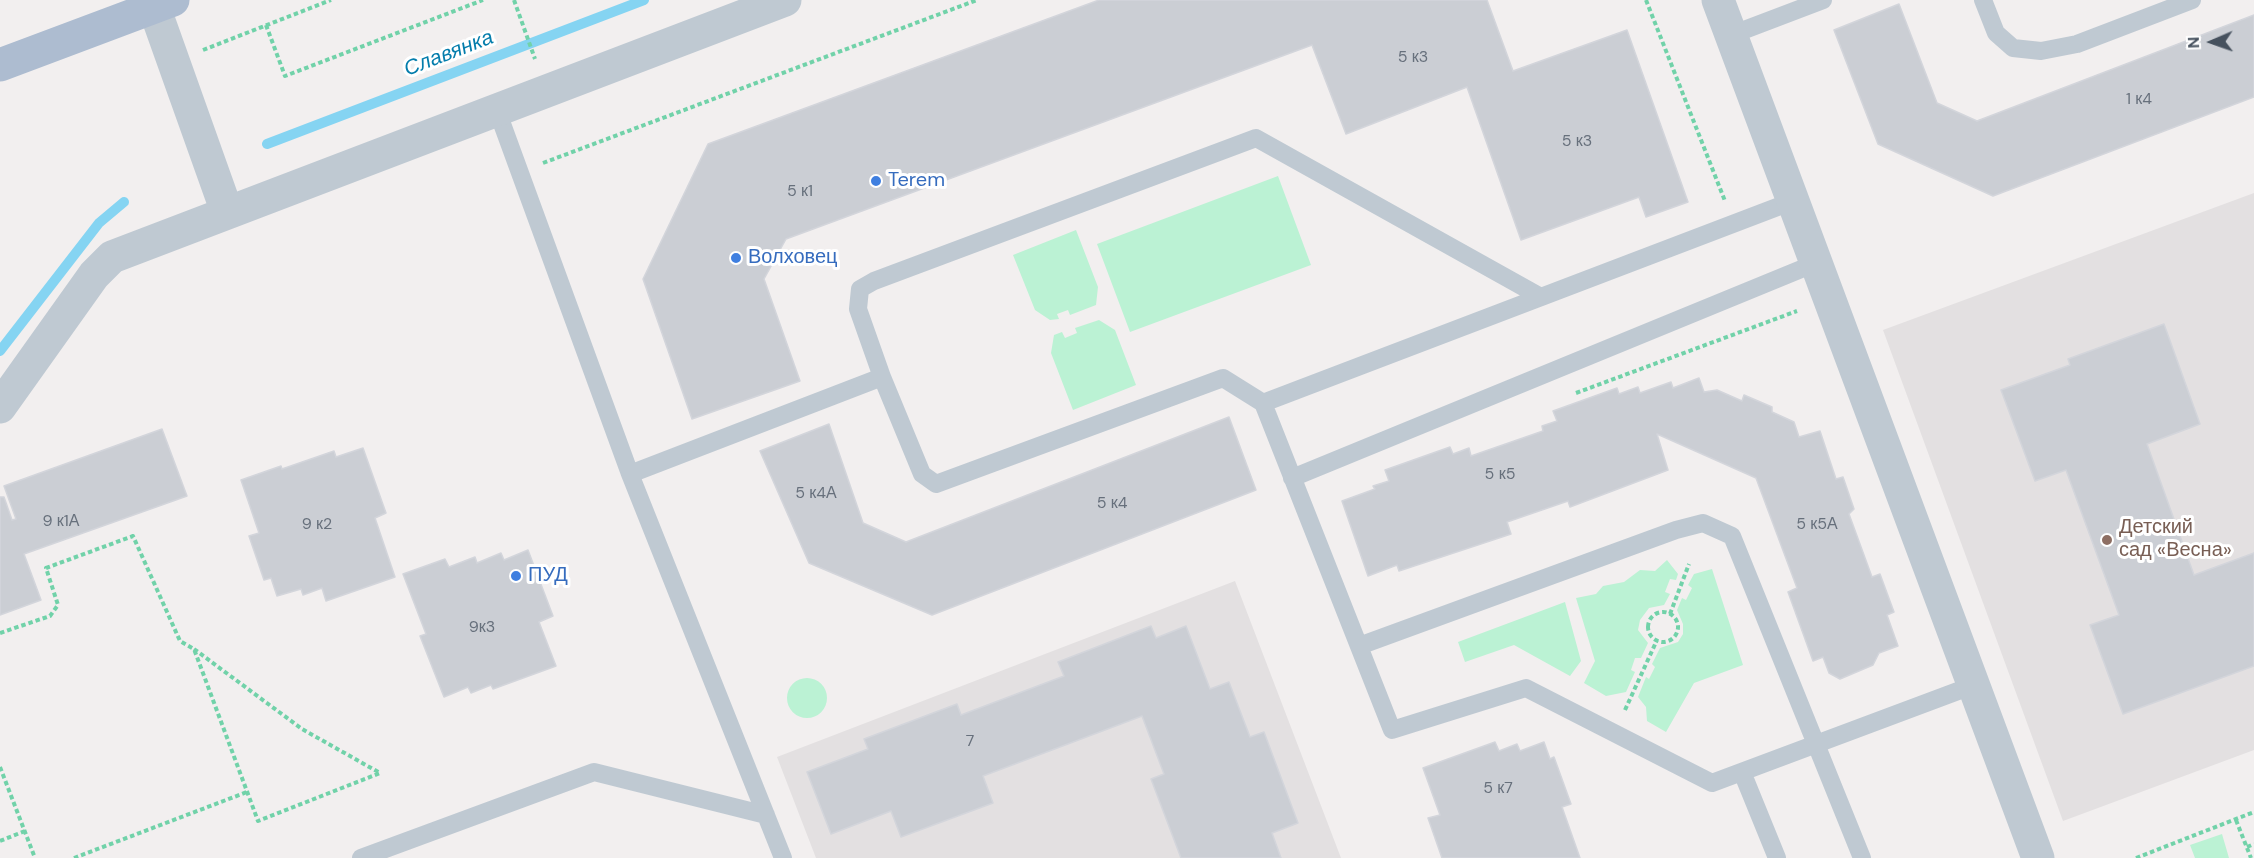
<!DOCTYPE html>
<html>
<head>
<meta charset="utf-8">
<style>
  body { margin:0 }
  #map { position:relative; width:2254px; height:858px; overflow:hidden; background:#f2efef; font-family:"DM Sans",sans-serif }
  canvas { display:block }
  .north { position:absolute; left:2182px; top:12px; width:60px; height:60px; -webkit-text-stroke:4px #fff; paint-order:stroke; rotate:268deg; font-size:16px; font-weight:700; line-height:24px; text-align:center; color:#46515e }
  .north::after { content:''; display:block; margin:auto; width:21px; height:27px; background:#46515e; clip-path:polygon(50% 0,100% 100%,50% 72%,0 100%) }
</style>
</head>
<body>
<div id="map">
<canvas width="2254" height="858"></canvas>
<div class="north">N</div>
</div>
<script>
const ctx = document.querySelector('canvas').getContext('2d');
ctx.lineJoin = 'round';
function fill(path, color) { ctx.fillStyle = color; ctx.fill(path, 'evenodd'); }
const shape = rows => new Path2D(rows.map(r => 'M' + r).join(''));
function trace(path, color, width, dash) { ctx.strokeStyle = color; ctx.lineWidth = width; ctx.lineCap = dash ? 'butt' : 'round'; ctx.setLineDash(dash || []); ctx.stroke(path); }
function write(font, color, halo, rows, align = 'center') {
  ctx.font = font + ' "DM Sans",sans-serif'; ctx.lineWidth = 6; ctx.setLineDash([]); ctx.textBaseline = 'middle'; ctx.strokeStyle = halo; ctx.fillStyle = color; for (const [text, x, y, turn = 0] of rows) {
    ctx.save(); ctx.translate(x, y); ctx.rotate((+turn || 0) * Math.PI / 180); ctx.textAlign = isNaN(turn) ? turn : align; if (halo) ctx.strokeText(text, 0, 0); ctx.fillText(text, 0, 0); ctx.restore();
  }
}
fill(shape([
  [2254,193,2254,750,2063,821,1883,330],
  [1235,581,1341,858,816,858,777,757]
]), '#e3e0e1');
fill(shape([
  [1278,176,1311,265,1130,332,1097,244],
  [1076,230,1098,287,1096,305,1070,315,1068,310,1057,314,1059,319,1050,320,1035,310,1013,255],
  [1099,320,1115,330,1136,385,1073,410,1051,353,1054,335,1062,332,1065,338,1077,333,1075,328],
  [1667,560,1678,574,1676,580,1670,579,1665,592,1670,594,1664,605,1649,608,1640,620,1638,630,1648,643,1641,658,1635,658,1631,670,1635,672,1626,692,1606,696,1584,683,1595,661,1576,598,1596,594,1603,586,1624,582,1640,570,1655,571],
  [1712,569,1743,665,1694,683,1666,732,1647,721,1646,707,1638,697,1646,677,1649,679,1655,667,1652,664,1660,648,1678,642,1683,634,1683,624,1677,610,1682,598,1686,600,1692,588,1688,585,1694,574],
  [1565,602,1581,661,1570,676,1514,645,1465,662,1458,642],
  '787 698a20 20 0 1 1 40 0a20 20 0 1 1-40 0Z',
  [2222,834,2229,858,2195,858,2190,845]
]), '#bbf2d4');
trace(shape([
  [267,144,644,0],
  [0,351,99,223,124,202]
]), '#85d4f2', 10);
const building = shape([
  [1099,0,1487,0,1513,71,1627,30,1688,202,1646,217,1639,197,1521,240,1467,87,1346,134,1312,45,786,239,764,279,800,381,692,419,643,279,708,144,1099,0],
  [1899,4,1937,103,1977,121,2254,15,2254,97,1993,196,1878,144,1834,30,1899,4],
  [2164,324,2200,424,2147,444,2194,575,2254,553,2254,666,2123,714,2090,625,2119,615,2066,470,2035,481,2001,390,2070,365,2068,359,2164,324],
  [1699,378,1704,392,1717,390,1742,401,1744,395,1772,407,1772,412,1794,422,1799,437,1820,431,1836,479,1843,477,1854,509,1849,514,1872,577,1880,574,1894,612,1887,615,1898,646,1879,653,1873,665,1840,679,1829,673,1823,657,1813,661,1788,592,1797,588,1756,478,1657,434,1668,470,1570,507,1568,501,1507,522,1511,534,1399,571,1397,565,1368,576,1342,501,1375,489,1373,486,1389,481,1385,470,1450,447,1453,454,1469,448,1471,456,1543,431,1542,426,1557,421,1553,411,1617,388,1619,394,1638,387,1640,393,1671,382,1673,388,1699,378],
  [1229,417,1256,490,932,615,809,563,760,451,829,424,863,523,906,542,1229,417],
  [162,429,187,496,24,554,41,600,0,615,0,497,4,497,12,520,16,519,4,486,162,429],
  [363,448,386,513,375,518,395,577,326,601,322,588,303,595,301,589,277,596,271,578,264,580,249,536,259,533,241,480,281,466,282,469,334,451,336,457,363,448],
  [528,550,553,616,539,622,556,666,493,689,491,685,471,693,468,687,444,697,420,636,426,634,403,574,445,559,449,567,475,557,477,563,501,553,504,560,528,550],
  [1151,626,1156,638,1186,626,1210,689,1229,682,1250,737,1264,732,1298,823,1272,833,1281,858,1181,858,1151,779,1164,774,1142,716,983,776,993,803,901,837,891,811,831,834,807,772,868,749,864,739,957,704,961,715,1064,676,1058,662,1151,626],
  [1495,742,1499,751,1517,744,1520,751,1544,742,1550,759,1554,757,1571,804,1562,807,1580,858,1442,858,1428,818,1440,815,1423,768,1495,742]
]);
fill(building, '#cbced4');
trace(building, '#d3d5db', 1.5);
trace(shape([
  [514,0,535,59],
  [1646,0,1725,201],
  [266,25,285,76,483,0],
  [203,50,331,0],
  [543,163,977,0],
  [1576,393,1797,311],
  '1648 627a15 15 0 1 1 30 0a15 15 0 1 1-30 0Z',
  [1670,614,1689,564],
  [0,633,50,616,58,605,46,568,133,536,180,641,194,649],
  [194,649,302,729,380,773,258,821,194,649],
  [1625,710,1657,640],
  [0,767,35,858],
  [2236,820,2251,858],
  [0,841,25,831],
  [2247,847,2254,844],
  [74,858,247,792],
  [2136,858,2254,812]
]), '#71d2a9', 4, [4.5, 3]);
trace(shape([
  [1983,0,1996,33,2013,48,2041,51,2077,44,2192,0],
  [1731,35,1823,0],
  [497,110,630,474,783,858],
  [882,377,922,474,936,484,1223,378,1263,403,1392,730,1526,688,1712,783,1974,685],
  [1263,403,1793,201],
  [630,474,882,377,858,309,860,289,874,281,1256,138,1541,297],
  [1292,478,1816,263],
  [1359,646,1676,530,1703,523,1732,536,1862,858],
  [1742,772,1777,858],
  [361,858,594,772,766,815]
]), '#bfc9d2', 18);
trace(shape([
  [1718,0,2038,858],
  [154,7,227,212],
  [0,407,94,275,112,257,785,0]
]), '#bfc9d2', 33);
trace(shape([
  [0,65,173,0]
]), '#adbcd0', 33);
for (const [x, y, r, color] of [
  [876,181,6,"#3f7fe0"],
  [736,258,6,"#3f7fe0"],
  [2107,540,6,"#8d6e63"],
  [516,576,6,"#3f7fe0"]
]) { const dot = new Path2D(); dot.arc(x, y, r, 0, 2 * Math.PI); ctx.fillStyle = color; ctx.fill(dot); trace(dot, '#fff', 2); }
write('16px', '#67707c', null, [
  ["5 к3",1413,58],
  ["1 к4",2139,100],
  ["5 к3",1577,142],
  ["5 к1",800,192],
  ["5 к5",1500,475],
  ["5 к4А",816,494],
  ["5 к4",1112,504],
  ["9 к1А",61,522],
  ["9 к2",317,525],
  ["5 к5А",1817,525],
  ["9к3",482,628],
  ["7",970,742],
  ["5 к7",1498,789]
]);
write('20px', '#366cbe', '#fff', [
  ["Terem",888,181],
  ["Волховец",748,258],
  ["ПУД",528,576]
], 'left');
write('20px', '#785e54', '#fff', [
  ["Детский",2119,528],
  ["сад «Весна»",2119,551]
], 'left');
write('italic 21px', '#047dac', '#fff', [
  ["Славянка",449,54,-21]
]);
</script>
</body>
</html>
